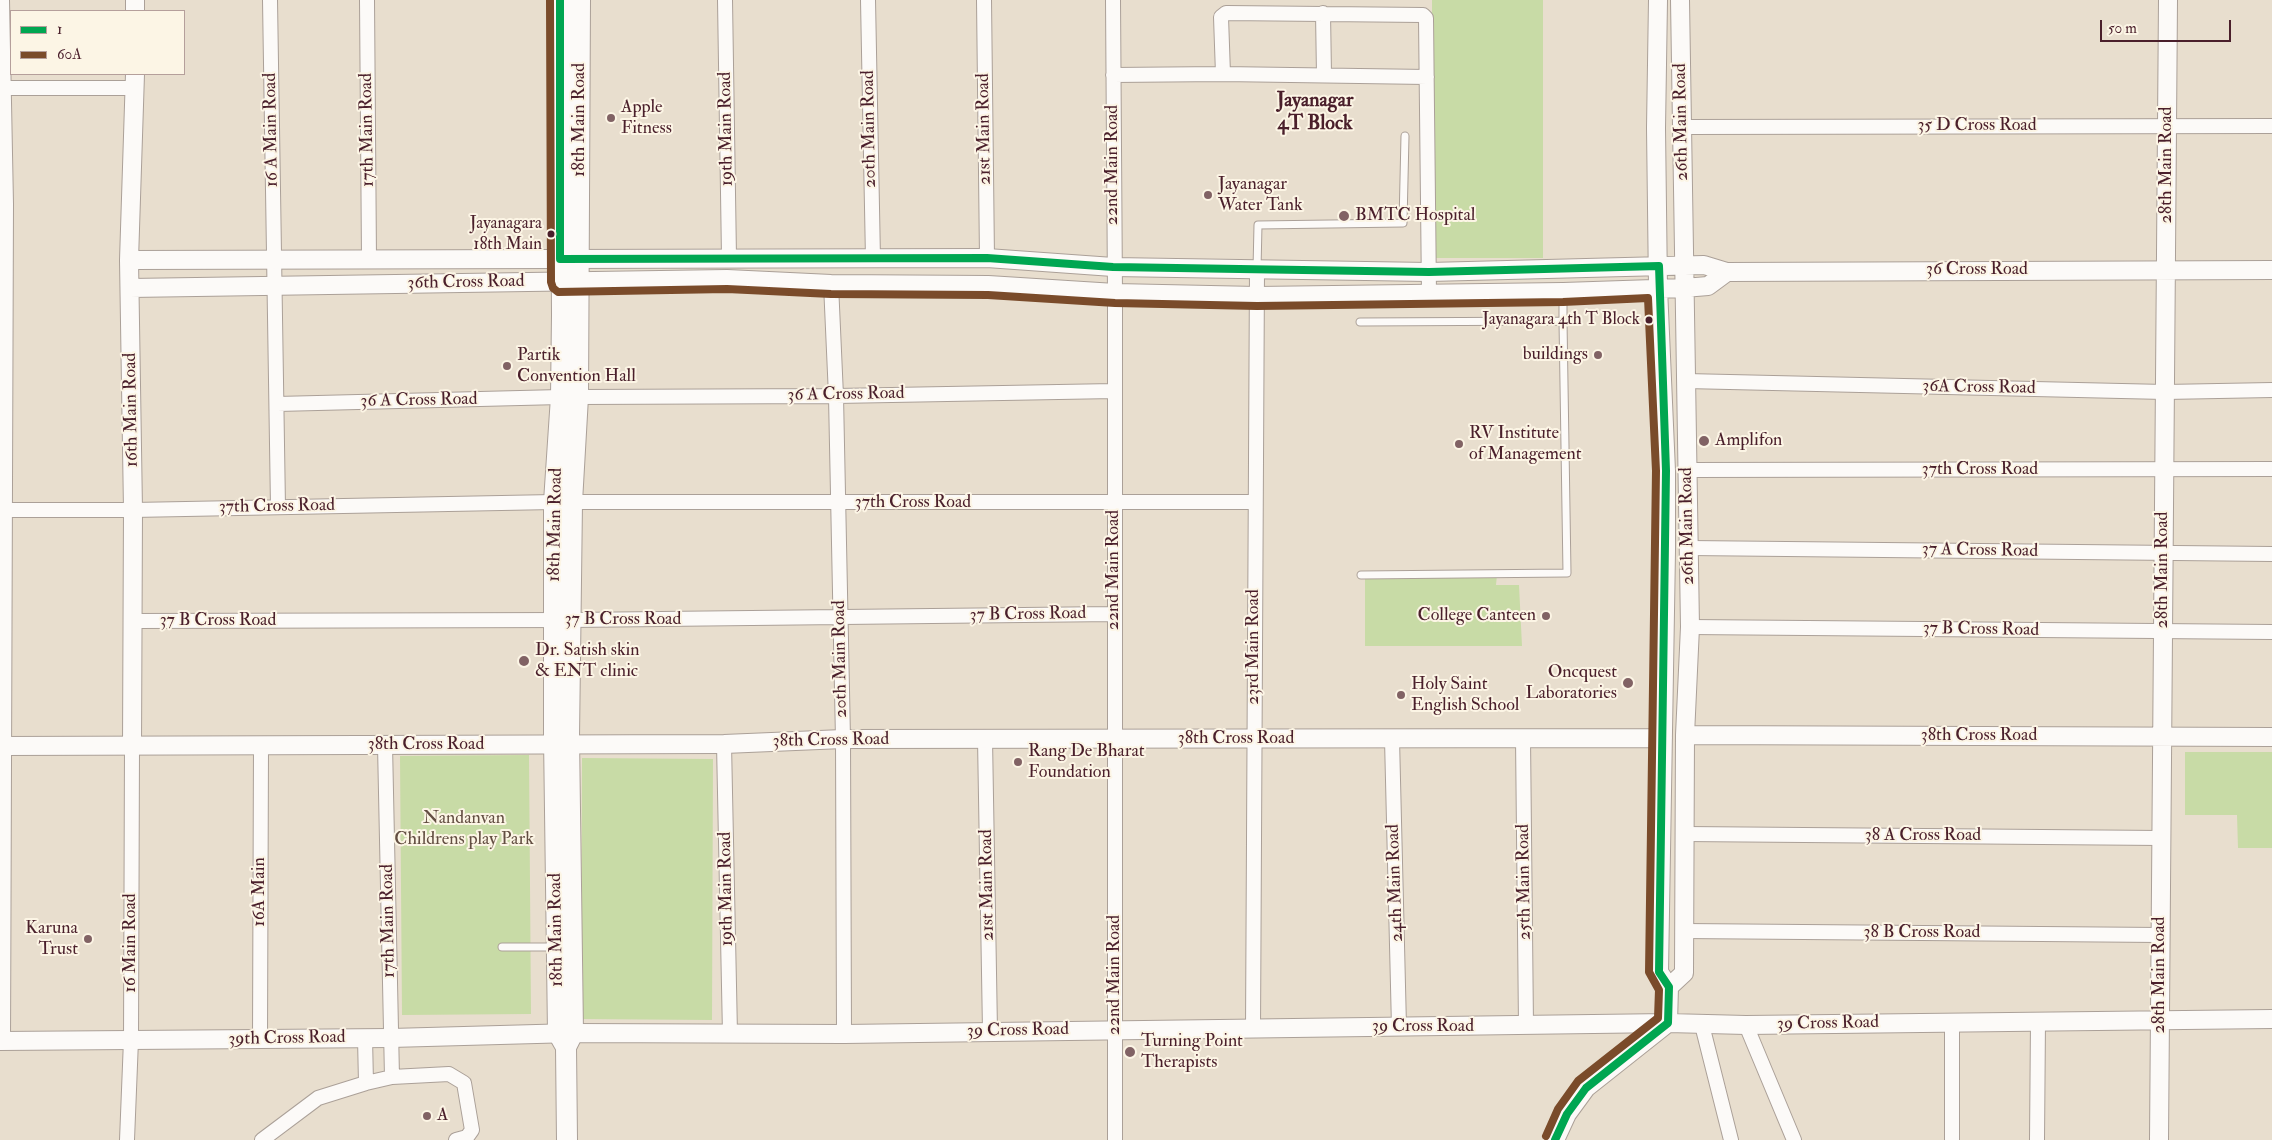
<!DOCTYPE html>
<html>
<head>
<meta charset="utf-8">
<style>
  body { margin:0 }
  #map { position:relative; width:2272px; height:1140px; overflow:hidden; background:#e8dece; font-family:"IM FELL Double Pica",serif }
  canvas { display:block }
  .legend { position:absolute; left:10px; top:10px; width:175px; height:65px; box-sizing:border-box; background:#fcf5e5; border:1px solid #b59f9b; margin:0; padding:6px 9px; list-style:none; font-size:15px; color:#4a1f2b }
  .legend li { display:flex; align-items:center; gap:10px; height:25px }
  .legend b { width:25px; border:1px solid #b59f9b }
  .scale { position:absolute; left:2100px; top:20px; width:131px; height:22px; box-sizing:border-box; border:2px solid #4a1f2b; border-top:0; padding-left:6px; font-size:15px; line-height:18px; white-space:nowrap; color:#4a1f2b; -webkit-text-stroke:4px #fcf5e5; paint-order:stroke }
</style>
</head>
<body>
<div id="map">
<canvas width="2272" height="1140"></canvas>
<ul class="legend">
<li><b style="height:6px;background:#00a651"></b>1</li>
<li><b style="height:6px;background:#7a4b2a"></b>60A</li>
</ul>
<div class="scale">50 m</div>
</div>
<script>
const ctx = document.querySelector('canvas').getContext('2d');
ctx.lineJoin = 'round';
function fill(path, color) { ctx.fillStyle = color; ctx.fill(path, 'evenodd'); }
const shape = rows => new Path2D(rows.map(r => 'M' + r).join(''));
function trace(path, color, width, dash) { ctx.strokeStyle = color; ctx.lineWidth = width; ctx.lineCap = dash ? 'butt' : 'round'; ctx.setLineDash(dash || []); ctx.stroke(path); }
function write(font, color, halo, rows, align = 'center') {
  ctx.font = font + ' "IM FELL Double Pica",serif'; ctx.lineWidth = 4; ctx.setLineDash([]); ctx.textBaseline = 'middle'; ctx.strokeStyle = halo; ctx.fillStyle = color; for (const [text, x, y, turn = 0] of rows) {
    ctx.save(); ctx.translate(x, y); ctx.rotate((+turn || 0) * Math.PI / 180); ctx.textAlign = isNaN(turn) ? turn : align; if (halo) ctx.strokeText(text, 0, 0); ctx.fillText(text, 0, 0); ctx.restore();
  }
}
fill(shape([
  [1432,0,1543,0,1543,258,1432,258],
  [1497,575,1496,585,1519,585,1522,646,1365,646,1365,576],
  [2185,752,2272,752,2272,848,2238,848,2237,815,2185,815],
  [529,755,531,1014,402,1015,400,756],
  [582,758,713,759,712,1020,581,1019]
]), '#c8dba6');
const service = shape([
  [1257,269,1258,225,1403,223,1405,136],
  [1563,292,1563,321],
  [1360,322,1563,321,1567,573,1361,575],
  [502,947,554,947]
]);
const minor = shape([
  [2,0,6,204,3,1041],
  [270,0,278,507],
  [367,0,369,259],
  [725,0,729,257],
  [868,0,873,259],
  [984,0,987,258],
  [1113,0,1115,293,1115,1140],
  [1323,13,1324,75],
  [1223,74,1221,17,1226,13,1423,15,1426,18,1429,294],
  [1113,75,1223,74,1427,77],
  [0,88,135,88],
  [1682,127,2272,126],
  [831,284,836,396,843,739,844,1034],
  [1686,381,2165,392,2272,390],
  [578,397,836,396,1114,391],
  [277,404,561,397],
  [1687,470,2272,469],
  [572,502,1255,502],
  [0,510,133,510,554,502],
  [1689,548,2272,554],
  [132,621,570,620,1114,614],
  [1690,627,2272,632],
  [1523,738,1526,1026],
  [985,739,990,1031],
  [1392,739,1399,1027],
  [724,744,730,1034],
  [385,745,392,1077],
  [1685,834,2161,838],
  [1684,931,2160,935],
  [1702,1025,1731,1140],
  [1746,1025,1794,1140],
  [1253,1029,1257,270],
  [365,1038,366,1083],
  [260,1039,261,745],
  [127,1140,131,1040,132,746],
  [262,1140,318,1098,366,1083,392,1077,449,1074,464,1083,472,1130,467,1137,456,1140],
  [1952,1140,1952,1022],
  [2037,1140,2038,1021]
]);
const tertiary = shape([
  [1658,0,1656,128,1658,288,1666,471,1666,551,1659,972,1669,987,1668,1023],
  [135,11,135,0],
  [129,260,987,258,1113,267,1429,272,1704,265,1727,272,2272,270],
  [130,288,727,279,831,284,988,285,1115,293,1257,296,1563,292,1684,288,1708,286,1727,272],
  [1685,735,2272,737],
  [0,746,724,744,843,739,1663,738],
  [132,746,133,510,129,260,135,74],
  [1669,987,1684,973,1685,735,1690,627,1680,0],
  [0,1041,391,1038,573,1033,844,1034,1668,1023,1746,1025,2272,1019],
  [1555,1140,1567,1114,1586,1088,1668,1023],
  [2159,1140,2168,0]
]);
const secondary = shape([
  [560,0,562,315,561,397,554,502,554,737,558,1033,566,1047],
  [567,1140,566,1047,573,1033,569,737,572,502,578,397,580,0]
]);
trace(service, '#aba098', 9);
trace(minor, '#aba098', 16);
trace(tertiary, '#aba098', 20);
trace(secondary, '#aba098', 22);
trace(service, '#fcfaf8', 7);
trace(minor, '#fcfaf8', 14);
trace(tertiary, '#fcfaf8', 18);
trace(secondary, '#fcfaf8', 20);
trace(shape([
  [560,0,560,259,987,258,1113,267,1429,272,1659,266,1666,471,1659,972,1669,987,1668,1023,1586,1088,1567,1114,1555,1140]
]), '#00a651', 8);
trace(shape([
  [550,0,551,282,553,288,558,292,727,289,831,294,988,295,1115,303,1257,306,1563,302,1648,298,1656,471,1649,972,1659,990,1658,1018,1578,1081,1558,1109,1546,1136]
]), '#7a4b2a', 8);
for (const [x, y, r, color] of [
  [611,118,5,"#816264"],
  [1208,195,5,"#816264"],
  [1344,216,6,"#816264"],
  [551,234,4.5,"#4a1f2b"],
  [1649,320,4.5,"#4a1f2b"],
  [1598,355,5,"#816264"],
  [507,366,5,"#816264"],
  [1704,441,6,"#816264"],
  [1459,444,5,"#816264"],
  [1546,616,5,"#816264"],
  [524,661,6,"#816264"],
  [1628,683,6,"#816264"],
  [1401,695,5,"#816264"],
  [1018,762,5,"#816264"],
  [88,939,5,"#816264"],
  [1130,1052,6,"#816264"],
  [427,1116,5,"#816264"]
]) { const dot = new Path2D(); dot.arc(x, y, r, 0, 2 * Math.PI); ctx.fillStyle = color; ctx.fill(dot); trace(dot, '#fcf5e5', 2); }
write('17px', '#4a1f2b', '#fcf5e5', [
  ["Jayanagara",542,224],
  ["18th Main",542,245],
  ["Jayanagara 4th T Block",1640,320]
], 'right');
write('18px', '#4a1f2b', '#fcf5e5', [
  ["Apple",621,108],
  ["Fitness",621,129],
  ["Jayanagar",1218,185],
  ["Water Tank",1218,206],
  ["BMTC Hospital",1355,216],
  ["buildings",1588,355,"right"],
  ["Partik",517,356],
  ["Convention Hall",517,377],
  ["RV Institute",1469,434],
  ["of Management",1469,455],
  ["Amplifon",1715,441],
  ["College Canteen",1536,616,"right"],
  ["Dr. Satish skin",535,651],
  ["& ENT clinic",535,672],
  ["Oncquest",1617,673,"right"],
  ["Laboratories",1617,694,"right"],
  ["Holy Saint",1411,685],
  ["English School",1411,706],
  ["Rang De Bharat",1028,752],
  ["Foundation",1028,773],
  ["Karuna",78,929,"right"],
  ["Trust",78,950,"right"],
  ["Turning Point",1141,1042],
  ["Therapists",1141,1063],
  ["A",437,1116]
], 'left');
write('18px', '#4a1f2b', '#fcf5e5', [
  ["18th Main Road",580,120,-90],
  ["26th Main Road",1682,122,-91],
  ["35 D Cross Road",1977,126],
  ["19th Main Road",727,129,-91],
  ["20th Main Road",870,129,-91],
  ["21st Main Road",985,129,-91],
  ["16 A Main Road",272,130,-91],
  ["17th Main Road",368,130,-91],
  ["22nd Main Road",1113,165,-90],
  ["28th Main Road",2167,165,-90],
  ["36 Cross Road",1977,270],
  ["36th Cross Road",466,283,-1],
  ["36A Cross Road",1979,388,1],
  ["36 A Cross Road",846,395,-1],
  ["36 A Cross Road",419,401,-1],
  ["16th Main Road",132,410,-91],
  ["37th Cross Road",1980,470],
  ["37th Cross Road",913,503],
  ["37th Cross Road",277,507,-1],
  ["18th Main Road",556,525,-89],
  ["26th Main Road",1688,526,-91],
  ["37 A Cross Road",1980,551,1],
  ["22nd Main Road",1114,570,-90],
  ["28th Main Road",2163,570,-90],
  ["37 B Cross Road",1028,615,-1],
  ["37 B Cross Road",623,620],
  ["37 B Cross Road",218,621],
  ["37 B Cross Road",1981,630,1],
  ["23rd Main Road",1254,647,-90],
  ["20th Main Road",841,659,-91],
  ["38th Cross Road",1979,736],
  ["38th Cross Road",1236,739],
  ["38th Cross Road",831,741,-1],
  ["38th Cross Road",426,745],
  ["38 A Cross Road",1923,836],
  ["25th Main Road",1525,882,-91],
  ["24th Main Road",1396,883,-92],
  ["21st Main Road",988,885,-91],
  ["19th Main Road",727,889,-91],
  ["16A Main",260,892,-90],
  ["17th Main Road",389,921,-91],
  ["18th Main Road",557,930,-91],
  ["38 B Cross Road",1922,933],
  ["16 Main Road",131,943,-90],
  ["22nd Main Road",1115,975,-90],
  ["28th Main Road",2160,975,-90],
  ["39 Cross Road",1828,1024,-1],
  ["39 Cross Road",1423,1027],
  ["39 Cross Road",1018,1031,-1],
  ["39th Cross Road",287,1039,-1]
]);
write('18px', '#634e42', '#fcf5e5', [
  ["Nandanvan",464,819],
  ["Childrens play Park",464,840]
]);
write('bold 20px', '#4a1f2b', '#fcf5e5', [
  ["Jayanagar",1315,102],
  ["4T Block",1315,125]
]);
</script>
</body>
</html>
